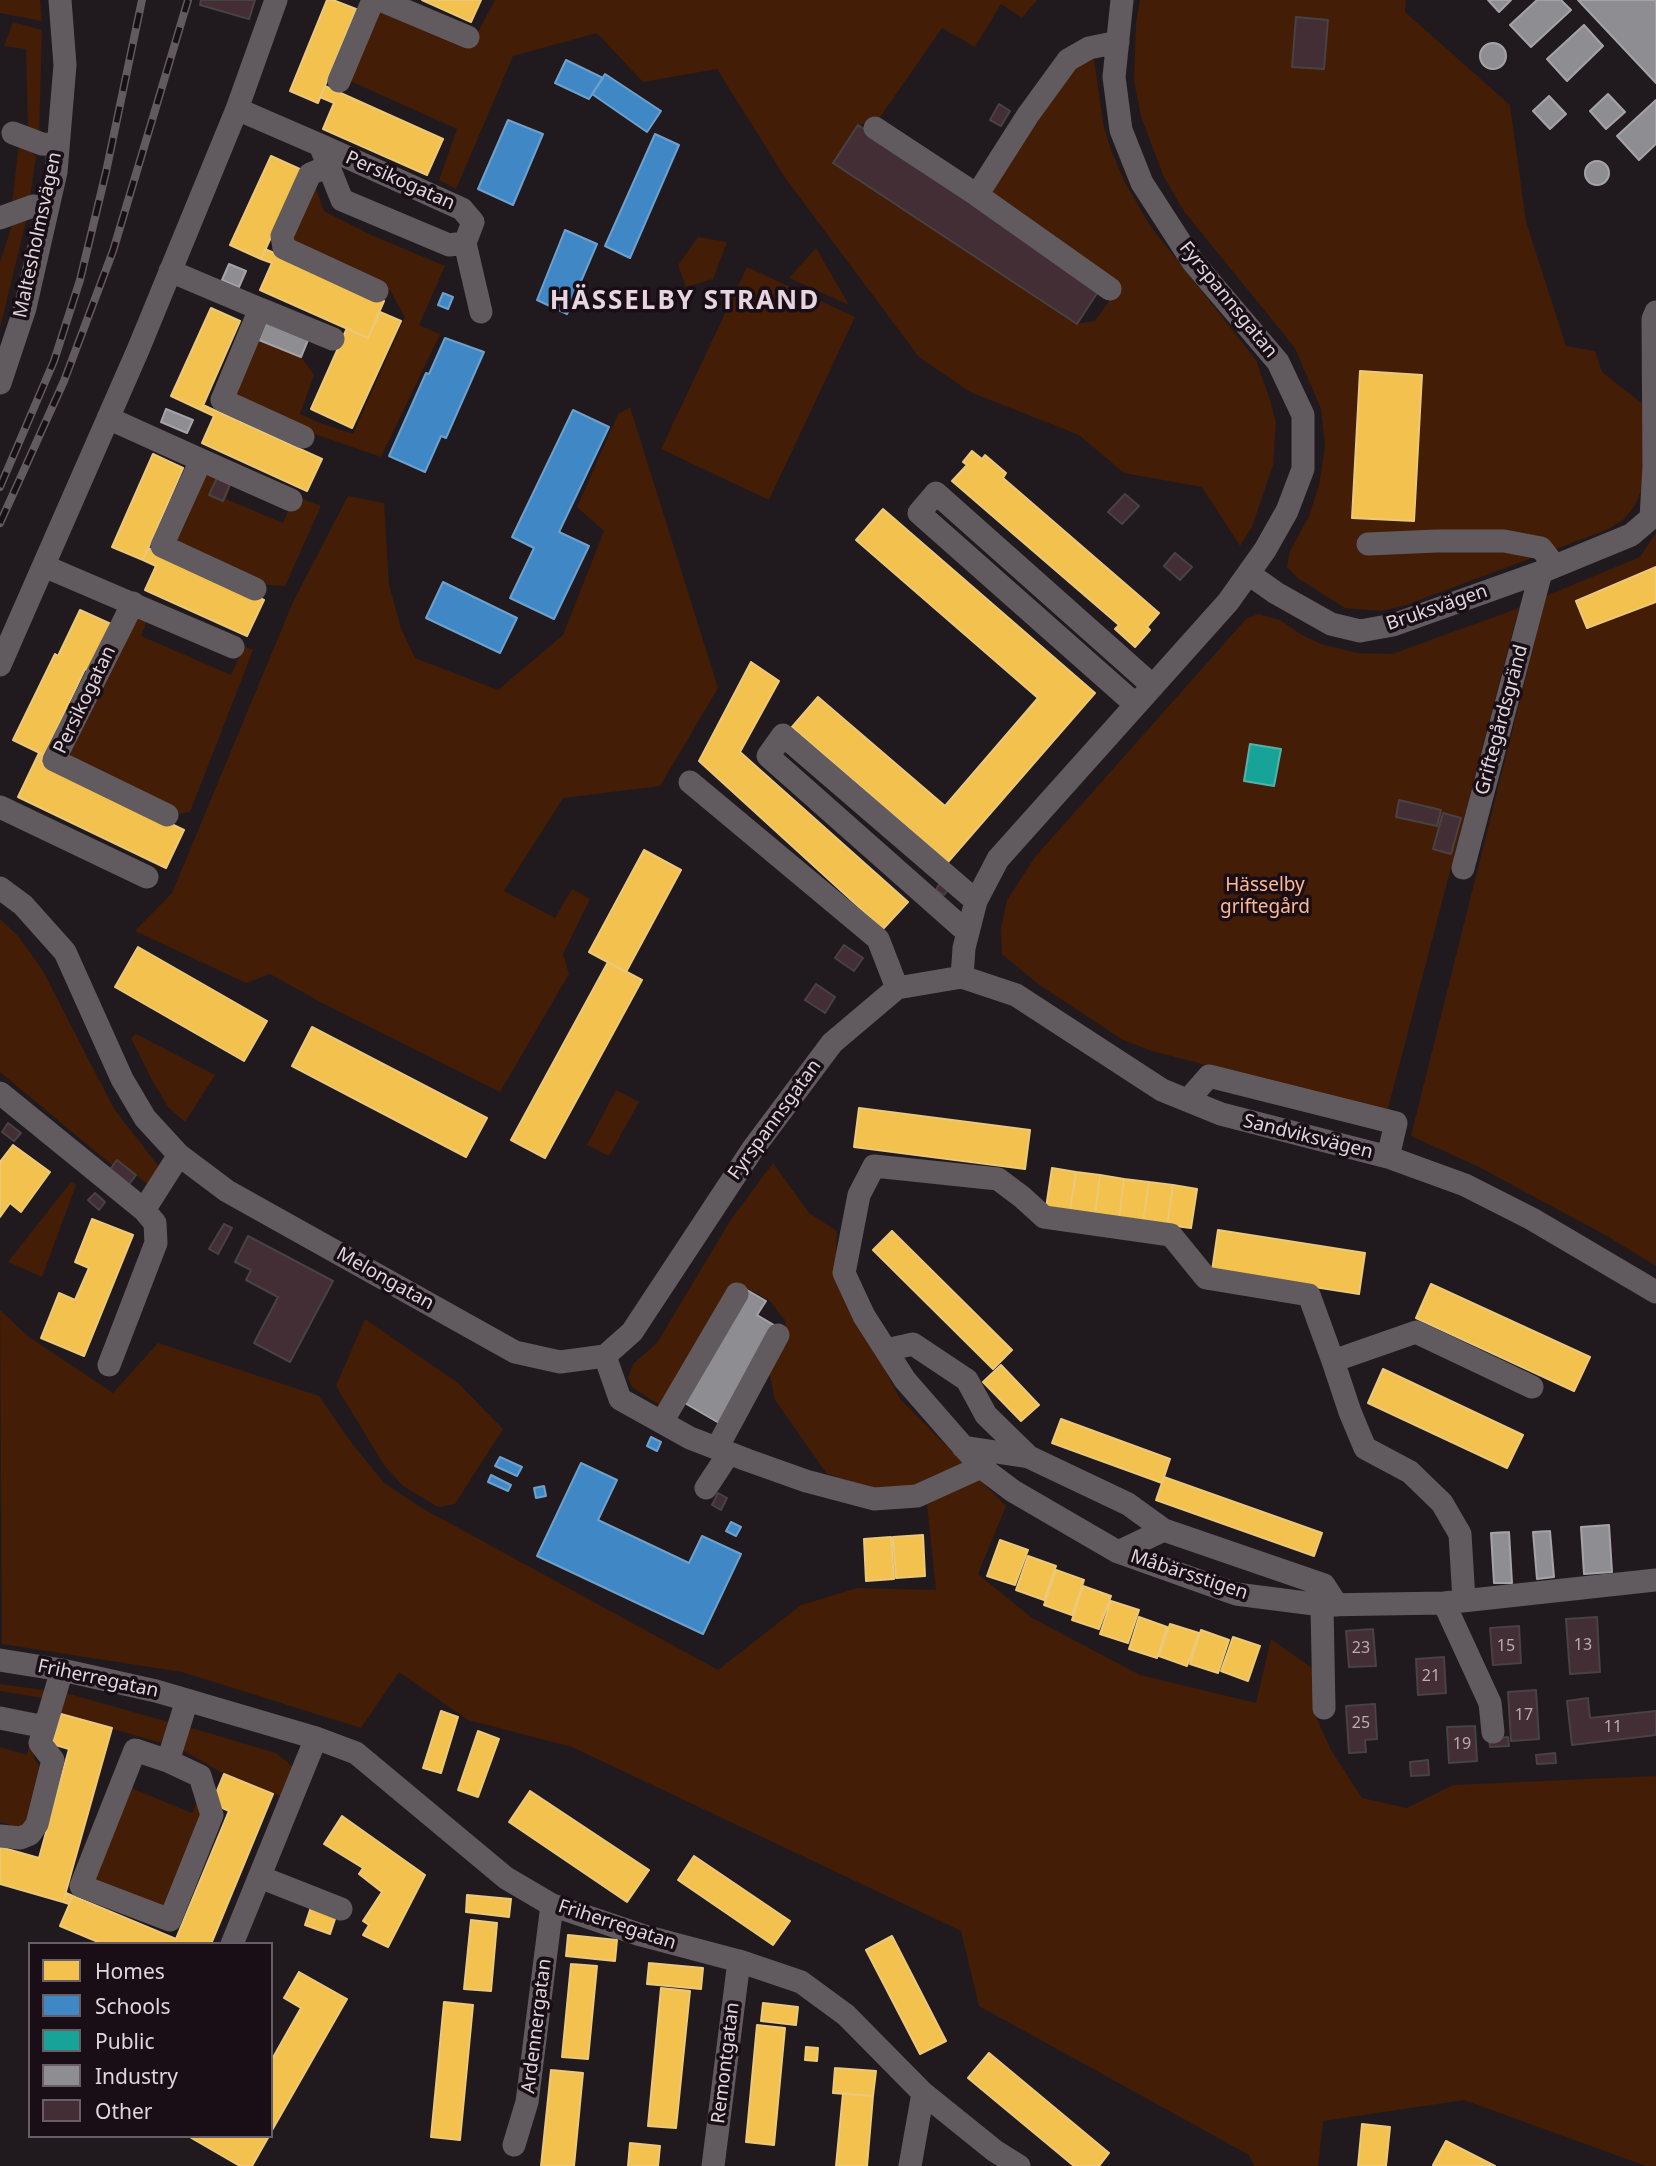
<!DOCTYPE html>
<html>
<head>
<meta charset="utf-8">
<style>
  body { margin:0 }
  #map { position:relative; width:1656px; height:2166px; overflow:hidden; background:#201a1e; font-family:"Noto Sans",sans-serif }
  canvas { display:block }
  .legend { position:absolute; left:28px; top:1942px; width:245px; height:196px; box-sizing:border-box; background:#1a0e16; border:2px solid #695e65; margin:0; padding:9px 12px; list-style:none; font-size:21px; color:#dfd7dc }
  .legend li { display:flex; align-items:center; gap:14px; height:35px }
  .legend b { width:35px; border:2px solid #695e65 }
</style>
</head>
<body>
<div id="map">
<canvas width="1656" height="2166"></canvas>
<ul class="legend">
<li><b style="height:19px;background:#f2c14e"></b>Homes</li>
<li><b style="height:19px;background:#3f88c5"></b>Schools</li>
<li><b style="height:19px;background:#17a398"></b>Public</li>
<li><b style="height:19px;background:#8d8d92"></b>Industry</li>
<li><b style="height:19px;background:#422e34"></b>Other</li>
</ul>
</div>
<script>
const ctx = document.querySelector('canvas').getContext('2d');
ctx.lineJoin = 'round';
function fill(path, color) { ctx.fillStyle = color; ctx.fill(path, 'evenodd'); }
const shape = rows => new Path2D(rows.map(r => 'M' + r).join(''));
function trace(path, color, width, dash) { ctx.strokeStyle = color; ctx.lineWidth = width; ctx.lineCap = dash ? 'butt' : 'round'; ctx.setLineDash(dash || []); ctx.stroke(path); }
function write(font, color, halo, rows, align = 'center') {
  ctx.font = font + ' "Noto Sans",sans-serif'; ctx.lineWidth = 7; ctx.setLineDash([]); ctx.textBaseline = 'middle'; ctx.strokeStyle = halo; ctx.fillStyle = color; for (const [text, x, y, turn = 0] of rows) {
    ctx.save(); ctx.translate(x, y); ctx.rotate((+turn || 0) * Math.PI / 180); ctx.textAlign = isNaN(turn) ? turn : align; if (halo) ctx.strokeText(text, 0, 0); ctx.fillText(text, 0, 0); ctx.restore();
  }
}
fill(shape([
  [0,0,40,0,42,21,0,13],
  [495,0,1037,0,1022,18,1001,4,975,47,942,28,878,120,858,125,1076,324,1095,321,1119,287,990,194,990,183,1081,59,1094,59,1103,123,1111,150,1125,183,1151,227,1256,360,1269,397,1276,422,1273,465,1252,527,1240,546,1202,487,1124,473,1079,435,970,392,919,357,786,179,717,69,643,82,597,33,513,56,456,189,439,180,457,129,348,80,375,6,469,49],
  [1140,0,1406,0,1405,12,1510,105,1526,222,1566,346,1595,351,1602,372,1644,405,1644,484,1635,505,1624,519,1609,529,1406,605,1381,611,1345,608,1299,579,1287,567,1290,551,1309,516,1319,486,1325,446,1321,409,1295,348,1183,210,1163,175,1141,116,1134,81,1136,22],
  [13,22,42,30,39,136,28,128,26,49,4,46],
  [19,142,36,156,30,198,12,205],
  [313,180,324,211,371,235,445,266,419,325,440,334,381,457,315,434,248,406,239,397,235,381,260,340,301,357,314,375,300,414,320,423,353,434,405,317,390,290,289,237],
  [27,217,1,324,0,327,0,262,13,223],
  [698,237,727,242,713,279,686,287,678,265],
  [816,248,849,305,789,278],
  [747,267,855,317,769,500,661,449],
  [630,407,718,688,660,786,563,798,504,891,555,918,572,889,590,899,563,954,569,974,500,1092,326,1005,270,974,246,983,135,931,172,893,293,602,348,496,384,503,389,585,401,628,415,658,498,690,563,635,604,531,577,507,618,414],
  [213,472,233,481,226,499,283,523,295,496,321,506,285,586,255,584,182,549,178,541,178,528,202,475],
  [1656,533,1656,1266,1607,1236,1479,1167,1411,1136,1546,596,1640,557],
  [1519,608,1387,1112,1152,1051,1123,1040,1038,984,1002,954,1001,929,1007,900,1035,857,1246,619,1258,614,1280,620,1302,635,1321,644,1357,653,1392,654],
  [133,615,147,621,141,636,231,675,244,646,253,650,190,812,177,814,71,756,71,742],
  [0,919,17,935,42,969,114,1109,160,1168,147,1184,118,1160,113,1166,0,1072],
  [136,1034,215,1075,185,1122,169,1108,153,1082,131,1038],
  [616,1090,639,1102,609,1156,587,1145],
  [773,1163,809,1213,837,1231,835,1274,900,1399,1006,1506,978,1574,1032,1618,1140,1675,1256,1703,1271,1639,1312,1668,1316,1717,1331,1750,1362,1798,1407,1808,1453,1785,1656,1776,1656,2166,1646,2166,1464,2100,1323,2121,1318,2166,1254,2166,1249,2155,979,2006,961,1931,572,1747,468,1720,399,1672,361,1728,182,1672,2,1644,0,1310,29,1337,113,1393,158,1343,319,1396,350,1441,384,1483,422,1508,718,1670,801,1605,857,1588,936,1590,927,1504,827,1474,775,1400,769,1372,787,1334,785,1320,769,1300,740,1285,661,1406,633,1388,628,1378,633,1364,657,1343,730,1221],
  [71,1182,76,1185,42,1277,8,1262],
  [365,1319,458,1383,503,1429,455,1504,438,1507,403,1486,384,1465,336,1386],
  [0,1684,50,1691,39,1710,42,1698,0,1691],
  [66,1693,172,1723,165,1744,61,1714],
  [188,1727,276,1753,293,1767,283,1796,273,1794,224,1774,182,1750],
  [31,1739,38,1741,34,1758,44,1773,28,1825,8,1832,10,1825,0,1822,0,1747,27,1755],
  [126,1786,192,1813,198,1798,202,1827,165,1907,97,1882,92,1871]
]), '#431d06');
const homes = shape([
  [327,0,333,0,356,9,318,103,290,91,327,0],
  [422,0,481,0,471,22,422,0],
  [325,86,443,139,427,175,323,129,334,103,320,97,325,86],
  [271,156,302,170,261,259,230,245,271,156],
  [265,249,384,301,368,338,260,290,272,263,261,259,265,249],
  [211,308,240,321,201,410,171,396,211,308],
  [380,312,401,321,352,428,311,409,347,328,368,338,380,312],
  [1360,371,1422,375,1414,521,1352,518,1360,371],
  [203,405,322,459,307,491,202,443,214,416,201,410,203,405],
  [972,451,982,459,985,455,1006,473,1003,478,1159,613,1147,627,1150,630,1135,647,1115,629,1119,625,952,481,967,465,963,462,972,451],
  [153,454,183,468,143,560,112,547,153,454],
  [883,509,1095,693,948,862,792,727,818,697,945,806,1038,698,856,540,883,509],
  [148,548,264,600,247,636,145,590,156,566,143,560,148,548],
  [1656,567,1656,602,1587,628,1576,601,1656,567],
  [80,610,111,624,88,671,85,669,44,755,13,740,55,654,58,656,80,610],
  [751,662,779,681,740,752,908,902,883,929,699,761,751,662],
  [39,753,44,755,41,762,184,830,166,868,18,797,39,753],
  [644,850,681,870,626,972,589,952,644,850],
  [138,947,267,1021,244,1061,115,987,138,947],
  [608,962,642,980,545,1158,511,1140,608,962],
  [312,1027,487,1118,466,1157,292,1066,312,1027],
  [859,1108,1030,1130,1025,1169,854,1147,859,1108],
  [13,1145,50,1172,21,1212,10,1203,0,1217,0,1162,13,1145],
  [1052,1168,1076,1172,1070,1211,1046,1208,1052,1168],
  [1076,1172,1100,1175,1095,1215,1070,1211,1076,1172],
  [1100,1175,1124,1179,1119,1218,1095,1215,1100,1175],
  [1124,1179,1149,1182,1143,1222,1119,1218,1124,1179],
  [1149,1182,1173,1185,1167,1225,1143,1222,1149,1182],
  [1173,1185,1197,1189,1191,1228,1167,1225,1173,1185],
  [92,1219,133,1235,84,1356,41,1338,59,1293,75,1300,89,1268,75,1262,92,1219],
  [1218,1230,1365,1253,1359,1294,1212,1271,1218,1230],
  [892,1231,1012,1350,993,1369,873,1250,892,1231],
  [1431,1284,1590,1357,1574,1391,1416,1318,1431,1284],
  [1001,1365,1039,1405,1021,1421,983,1382,1001,1365],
  [1383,1369,1523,1435,1507,1468,1368,1403,1383,1369],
  [1061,1419,1170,1459,1162,1483,1052,1443,1061,1419],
  [1164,1477,1322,1533,1314,1556,1156,1500,1164,1477],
  [923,1535,925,1576,896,1578,893,1537,923,1535],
  [891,1537,894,1579,866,1581,864,1539,891,1537],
  [1000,1540,1028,1550,1015,1585,987,1576,1000,1540],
  [1028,1556,1056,1566,1044,1600,1016,1590,1028,1556],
  [1056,1570,1084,1580,1072,1615,1044,1605,1056,1570],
  [1083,1586,1111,1596,1099,1629,1072,1620,1083,1586],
  [1111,1601,1139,1610,1128,1643,1100,1634,1111,1601],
  [1139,1617,1167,1627,1157,1658,1129,1649,1139,1617],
  [1170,1624,1199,1633,1187,1666,1159,1656,1170,1624],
  [1201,1630,1229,1640,1218,1673,1190,1664,1201,1630],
  [1233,1637,1260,1646,1248,1681,1221,1671,1233,1637],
  [441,1711,458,1717,441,1773,423,1768,441,1711],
  [61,1714,112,1728,63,1902,0,1884,0,1847,39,1858,69,1749,52,1744,61,1714],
  [478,1731,499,1739,478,1797,458,1790,478,1731],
  [224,1774,273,1794,211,1944,103,1944,60,1926,73,1896,176,1939,229,1811,212,1803,224,1774],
  [530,1791,649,1870,627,1902,509,1822,530,1791],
  [342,1816,425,1875,388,1947,363,1935,369,1925,363,1921,382,1892,359,1874,363,1868,324,1844,342,1816],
  [694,1856,790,1921,773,1945,678,1880,694,1856],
  [66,1893,73,1896,69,1904,63,1902,66,1893],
  [467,1895,511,1899,509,1917,466,1912,467,1895],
  [311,1907,336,1916,330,1934,305,1925,311,1907],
  [471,1920,497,1923,491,1991,464,1989,471,1920],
  [568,1935,617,1940,615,1961,566,1956,568,1935],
  [892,1936,946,2041,920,2054,866,1950,892,1936],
  [649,1963,703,1968,701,1989,647,1984,649,1963],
  [571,1964,597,1966,588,2059,562,2057,571,1964],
  [299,1972,347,1999,271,2132,271,2061,301,2008,284,1998,299,1972],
  [661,1988,690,1991,676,2128,648,2126,661,1988],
  [444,2002,473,2005,460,2140,431,2137,444,2002],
  [763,2003,798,2007,796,2025,761,2021,763,2003],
  [757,2025,785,2028,774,2145,746,2142,757,2025],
  [806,2047,818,2048,817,2061,805,2060,806,2047],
  [989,2053,1109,2153,1099,2166,1074,2166,968,2078,989,2053],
  [835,2068,876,2071,873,2096,833,2093,835,2068],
  [551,2070,583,2073,574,2166,541,2166,551,2070],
  [843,2093,873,2096,867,2166,836,2166,843,2093],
  [1362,2124,1390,2127,1386,2166,1358,2166,1362,2124],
  [188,2136,269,2136,252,2166,240,2166,188,2136],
  [1446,2141,1495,2166,1435,2166,1433,2165,1446,2141],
  [630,2143,660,2146,658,2166,628,2166,630,2143]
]);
fill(homes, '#f2c14e');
trace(homes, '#ecc879', 2);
const schools = shape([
  [566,60,603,78,589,99,555,83,566,60],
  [605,74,661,111,647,132,592,94,605,74],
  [508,120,543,134,513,205,478,189,508,120],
  [655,134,679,145,630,258,605,246,655,134],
  [565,230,597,244,567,314,537,300,565,230],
  [443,293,453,297,448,309,438,305,443,293],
  [445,338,484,352,446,438,441,436,425,472,389,456,426,373,429,374,445,338],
  [573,410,609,427,559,532,589,546,554,619,510,598,534,548,512,537,573,410],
  [443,582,517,618,500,653,426,618,443,582],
  [651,1437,661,1442,657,1451,647,1446,651,1437],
  [500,1457,522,1467,517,1476,495,1466,500,1457],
  [581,1463,617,1480,598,1520,689,1563,702,1536,741,1554,703,1634,537,1556,581,1463],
  [491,1475,511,1485,508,1491,488,1482,491,1475],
  [544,1486,546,1496,536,1498,534,1488,544,1486],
  [731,1522,741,1527,736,1536,726,1531,731,1522]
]);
fill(schools, '#3f88c5');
trace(schools, '#6fa0cc', 2);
const public = shape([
  [1250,744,1281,749,1274,786,1244,781,1250,744]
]);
fill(public, '#17a398');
trace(public, '#53b3ac', 2);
const industry = shape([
  [1488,0,1511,0,1499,12,1488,0],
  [1537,0,1561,0,1571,10,1531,47,1510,25,1537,0],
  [1578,0,1656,0,1656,83,1578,0],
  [1584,25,1603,46,1567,81,1547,59,1584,25],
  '1480 56a13 13 0 1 1 26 0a13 13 0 1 1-26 0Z',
  [1608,94,1625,112,1606,129,1590,111,1608,94],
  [1549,96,1566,114,1550,129,1533,111,1549,96],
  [1656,100,1656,144,1639,160,1617,136,1656,100],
  '1585 173a12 12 0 1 1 24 0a12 12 0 1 1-24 0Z',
  [229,264,246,271,239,287,222,280,229,264],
  [266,323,308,340,301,357,259,340,266,323],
  [166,409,193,420,187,433,161,422,166,409],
  [747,1290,766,1301,757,1315,774,1325,719,1423,683,1402,747,1290],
  [1609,1525,1612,1572,1584,1574,1581,1527,1609,1525],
  [1550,1531,1554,1577,1537,1579,1533,1532,1550,1531],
  [1509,1532,1512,1583,1494,1583,1491,1533,1509,1532]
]);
fill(industry, '#8d8d92');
trace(industry, '#a6a3a8', 2);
const building = shape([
  [201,0,255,0,249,19,200,5,201,0],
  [1296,17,1328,20,1324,69,1292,67,1296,17],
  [999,104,1010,111,1001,126,990,120,999,104],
  [858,125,1101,287,1077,324,833,163,858,125],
  [217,478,230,484,223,501,209,495,217,478],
  [1125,494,1139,506,1122,524,1108,512,1125,494],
  [1175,553,1192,567,1180,580,1164,566,1175,553],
  [1399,800,1441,810,1437,826,1396,817,1399,800],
  [1443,813,1461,818,1451,854,1433,849,1443,813],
  [941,881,950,887,944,895,936,890,941,881],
  [844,945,863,958,854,971,835,958,844,945],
  [816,984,835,997,825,1013,805,1000,816,984],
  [8,1123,21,1133,14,1141,2,1132,8,1123],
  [117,1160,136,1175,127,1187,108,1172,117,1160],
  [95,1193,105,1202,99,1210,88,1200,95,1193],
  [224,1224,232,1228,218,1254,209,1249,224,1224],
  [248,1236,333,1281,290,1362,254,1343,278,1297,246,1280,251,1270,235,1262,248,1236],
  [718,1493,727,1498,721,1510,712,1505,718,1493],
  [1597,1617,1600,1672,1570,1674,1566,1619,1597,1617],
  [1519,1626,1521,1663,1493,1665,1490,1628,1519,1626],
  [1373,1629,1376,1666,1349,1667,1346,1631,1373,1629],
  [1444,1657,1446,1693,1418,1695,1416,1659,1444,1657],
  [1536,1690,1539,1739,1511,1741,1508,1692,1536,1690],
  [1588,1698,1590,1718,1656,1711,1656,1735,1572,1745,1567,1701,1588,1698],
  [1375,1704,1377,1739,1365,1740,1366,1752,1349,1753,1346,1706,1375,1704],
  [1475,1726,1477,1761,1449,1763,1447,1727,1475,1726],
  [1508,1737,1509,1746,1490,1747,1489,1739,1508,1737],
  [1555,1753,1556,1763,1537,1764,1536,1755,1555,1753],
  [1428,1760,1429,1775,1411,1776,1410,1762,1428,1760]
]);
fill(building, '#422e34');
trace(building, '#484243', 2);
trace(shape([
  [380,0,468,37],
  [339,81,373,0],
  [237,109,320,145,342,200,449,245,465,243,473,222,462,209,320,145],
  [875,128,977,195],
  [13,133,42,144,58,145],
  [329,166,310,174,282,236,284,248,377,291],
  [0,218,33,206,48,207],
  [465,243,481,312],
  [170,271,260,309,222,400,303,437],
  [1110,289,977,195,1028,115,1068,60,1089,48,1118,42],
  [260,309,333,339],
  [0,383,25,308,56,172,65,65,60,0],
  [108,418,201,460,162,546,255,589],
  [201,460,291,500],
  [1368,544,1437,541,1504,541,1541,548,1555,566],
  [44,566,233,647],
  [1249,574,1276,593,1331,624,1360,631,1393,625,1541,572,1631,535,1651,518,1654,467,1653,319,1656,312],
  [133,603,54,760,167,815],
  [0,665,138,350,237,109,276,0],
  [1136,705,919,513,936,493,1153,686],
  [690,782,878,939,897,988],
  [0,807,147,877],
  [1463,868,1541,572],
  [0,888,23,905,65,952,122,1079,145,1118,179,1155,227,1191,515,1352,560,1362,605,1356],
  [968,933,768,756,783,735,976,901],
  [962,977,964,948,976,901,998,859,1228,602,1265,550,1287,511,1303,469,1303,415,1278,362,1193,262,1142,183,1121,130,1114,77,1122,0],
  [0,1093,144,1210],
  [1188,1100,1209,1076,1396,1123,1388,1157],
  [886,1350,913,1344,967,1380,986,1415,1029,1457,1128,1504,1164,1530,1324,1585,1337,1605],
  [605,1356,632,1332,752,1150,832,1043,897,988,962,977,1016,995,1162,1090,1221,1114,1388,1157,1465,1185,1532,1219,1656,1292],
  [605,1356,620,1399,690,1438,747,1460,806,1481,874,1499,917,1496,981,1467,1013,1491,1118,1552,1236,1594,1322,1605,1444,1603,1656,1580],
  [109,1365,156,1243,155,1223,144,1210,179,1155],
  [662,1422,737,1294],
  [963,1447,1029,1457],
  [717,1448,778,1335],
  [981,1467,905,1380,864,1316,844,1273,859,1195,874,1166,998,1179,1022,1197,1044,1217,1171,1235,1206,1278,1309,1295,1333,1361],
  [706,1488,729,1453],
  [1118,1552,1164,1530],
  [1464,1600,1460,1534,1442,1503,1410,1472,1365,1448,1350,1412,1333,1361,1416,1332,1532,1387],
  [1444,1603,1490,1703,1493,1732],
  [1322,1605,1324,1708],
  [0,1660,62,1670,156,1691,316,1738,356,1753,506,1878,552,1905,641,1935,739,1961,801,1982,846,2015,923,2093,995,2151,1019,2166],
  [0,1718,45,1727,62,1670],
  [168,1761,135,1750,81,1886,170,1920,212,1815,200,1776,168,1761,187,1700],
  [0,1836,20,1838,30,1834,37,1824,53,1760,40,1743,45,1727],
  [260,1877,341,1909],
  [232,1944,316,1738],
  [514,2145,527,2102,552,1905],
  [713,2166,739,1961],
  [910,2166,923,2093]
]), '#615b5f', 23);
const rail = shape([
  [0,487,54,361,80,280,106,172,142,0],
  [0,523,64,381,113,251,188,0]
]);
trace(rail, '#615b5f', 8);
trace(rail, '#1a0e16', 5, [16]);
write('16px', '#b8adb2', null, [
  ["13",1583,1645],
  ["15",1506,1646],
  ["23",1361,1648],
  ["21",1431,1676],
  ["17",1524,1715],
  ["25",1361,1723],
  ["11",1613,1727],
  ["19",1462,1744]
]);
write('19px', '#dfd7dc', '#1a0e16', [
  ["Persikogatan",400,181,24],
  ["Maltesholmsvägen",38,235,-78],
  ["Fyrspannsgatan",1228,300,51],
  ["Bruksvägen",1437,608,-19],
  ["Persikogatan",85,700,-64],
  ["Griftegårdsgränd",1502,720,-75],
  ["Fyrspannsgatan",775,1120,-54],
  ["Sandviksvägen",1308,1137,14],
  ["Melongatan",385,1279,29],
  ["Måbärsstigen",1189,1575,18],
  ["Friherregatan",98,1679,12],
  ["Friherregatan",617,1925,18],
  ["Ardennergatan",537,2026,-83],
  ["Remontgatan",726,2063,-83]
]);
write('19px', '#fdb894', '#1a0e16', [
  ["Hässelby",1265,886],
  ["griftegård",1265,908]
]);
ctx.letterSpacing = '2px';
write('bold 26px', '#e6d4df', '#1a0e16', [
  ["HÄSSELBY STRAND",685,302]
]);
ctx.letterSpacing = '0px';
</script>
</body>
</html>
